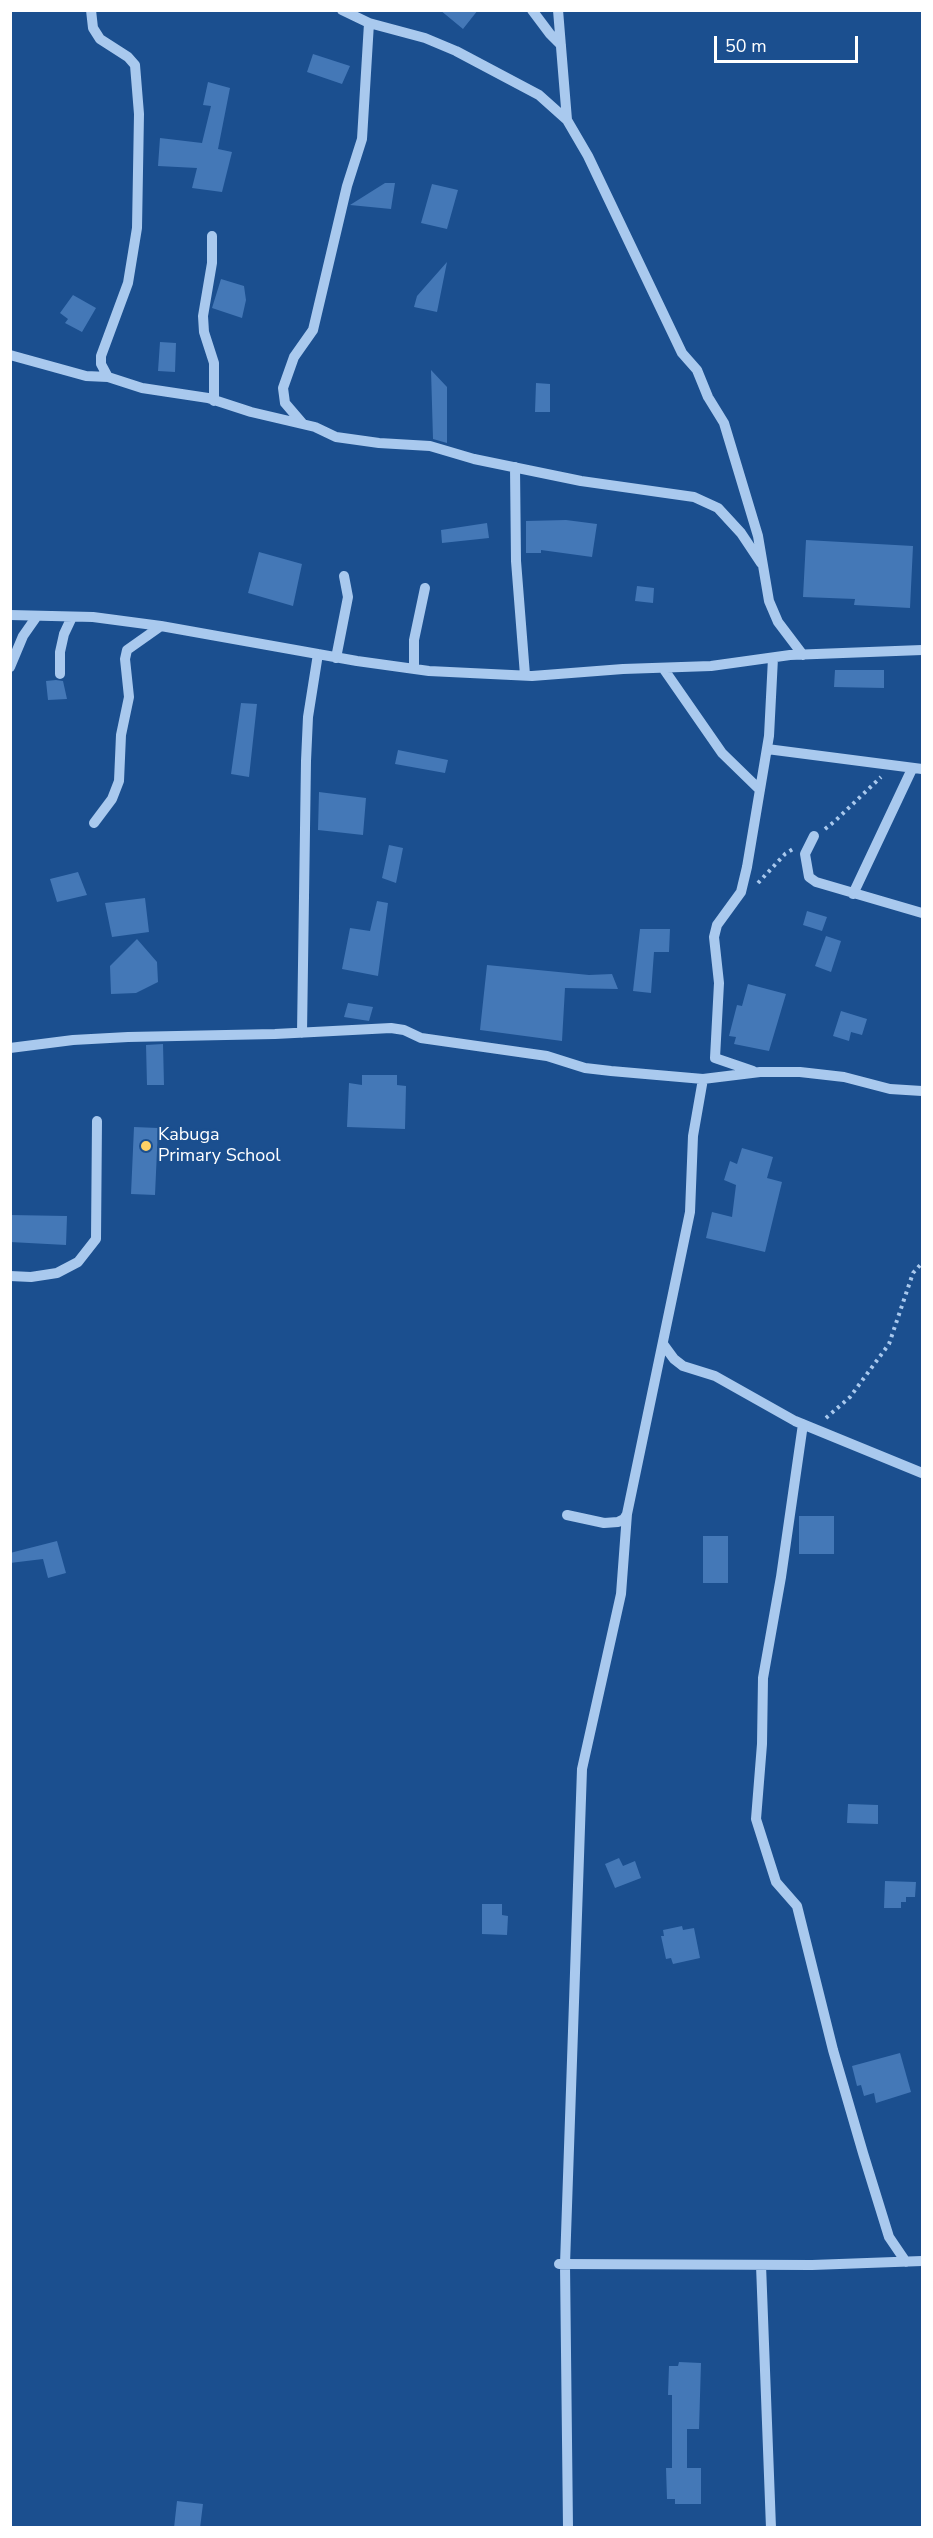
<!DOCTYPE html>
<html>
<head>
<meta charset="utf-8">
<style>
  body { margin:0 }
  #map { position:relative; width:933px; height:2538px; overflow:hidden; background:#1b4f8f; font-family:"Nunito Sans",sans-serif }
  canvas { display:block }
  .frame { position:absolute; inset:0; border:12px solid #fff; pointer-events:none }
  .scale { position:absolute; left:714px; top:36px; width:144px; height:27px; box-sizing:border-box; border:3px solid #fff; border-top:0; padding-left:8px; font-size:18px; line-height:21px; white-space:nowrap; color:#fff; -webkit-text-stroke:4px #1b4f8f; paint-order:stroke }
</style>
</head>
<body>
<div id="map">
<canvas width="933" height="2538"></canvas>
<div class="frame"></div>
<div class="scale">50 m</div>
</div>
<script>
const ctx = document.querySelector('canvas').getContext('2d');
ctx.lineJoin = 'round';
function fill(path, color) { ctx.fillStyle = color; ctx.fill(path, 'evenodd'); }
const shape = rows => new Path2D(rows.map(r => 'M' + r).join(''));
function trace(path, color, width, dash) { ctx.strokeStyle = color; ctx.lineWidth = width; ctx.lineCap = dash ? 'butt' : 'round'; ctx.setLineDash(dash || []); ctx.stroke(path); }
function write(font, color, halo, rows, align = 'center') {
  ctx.font = font + ' "Nunito Sans",sans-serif'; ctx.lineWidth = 4.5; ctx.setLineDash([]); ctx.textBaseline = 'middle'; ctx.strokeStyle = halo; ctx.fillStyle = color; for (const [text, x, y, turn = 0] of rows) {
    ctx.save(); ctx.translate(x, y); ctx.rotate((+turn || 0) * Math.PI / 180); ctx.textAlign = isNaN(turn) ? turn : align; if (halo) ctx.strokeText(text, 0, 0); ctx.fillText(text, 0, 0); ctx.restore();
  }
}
fill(shape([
  [440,10,478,10,463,29],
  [313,54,350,66,342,84,307,72],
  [208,82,230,88,218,149,232,152,222,192,192,188,197,168,158,166,160,138,202,143,211,106,203,105],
  [385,183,395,183,391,209,350,205],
  [432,184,458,190,447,229,421,223],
  [447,262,437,312,414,307,417,296],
  [221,279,244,286,246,300,242,318,212,308],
  [73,295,96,308,82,332,65,323,68,319,60,313],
  [160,342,176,343,175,372,158,371],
  [431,370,447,387,447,443,433,439],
  [536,383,550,384,550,412,535,412],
  [566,520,597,524,592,557,541,550,541,553,526,553,526,521],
  [487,523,489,538,442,543,441,530],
  [806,540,913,546,910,608,854,605,855,599,803,597],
  [259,552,302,564,293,606,248,593],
  [637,586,654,588,653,603,635,601],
  [835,670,884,670,884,688,834,687],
  [56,680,63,681,67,699,48,700,46,681],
  [241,703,257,704,249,777,231,774],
  [398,750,448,760,445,773,395,764],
  [319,792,366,798,363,835,318,830],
  [389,845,403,848,396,883,382,878],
  [78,872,87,895,57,902,50,879],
  [145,898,149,932,112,937,105,903],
  [377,901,388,903,378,976,342,969,350,928,370,931],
  [807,911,827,917,822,931,803,925],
  [640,929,670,929,669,952,654,952,651,993,633,991],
  [826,936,841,941,831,972,815,966],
  [137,939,157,962,158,982,136,993,111,994,110,966],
  [487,965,589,975,612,974,618,989,565,988,562,1041,480,1030],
  [748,984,786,994,769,1051,734,1044,736,1037,729,1036,737,1005,742,1006],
  [348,1003,373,1007,369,1021,344,1017],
  [841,1011,867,1019,862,1035,851,1032,849,1041,833,1036],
  [163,1044,164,1085,147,1085,146,1045],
  [362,1075,397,1075,397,1085,406,1086,405,1129,347,1127,349,1083,362,1085],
  [134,1127,158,1128,155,1195,131,1194],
  [742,1148,773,1157,767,1178,782,1182,765,1252,706,1238,712,1212,732,1217,736,1185,724,1180,730,1161,737,1164],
  [10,1215,67,1216,66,1245,10,1242],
  [799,1516,834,1516,834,1554,799,1554],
  [703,1536,728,1536,728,1583,703,1583],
  [57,1541,66,1573,48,1578,43,1559,10,1563,10,1553],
  [848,1804,878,1805,878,1824,847,1823],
  [619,1858,623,1866,635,1861,641,1878,615,1888,605,1864],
  [885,1881,916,1882,915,1897,906,1897,906,1902,901,1902,901,1908,884,1908],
  [482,1904,502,1904,502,1915,508,1916,507,1935,482,1934],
  [682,1926,683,1930,694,1928,700,1958,673,1964,671,1958,666,1959,661,1936,664,1936,663,1930],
  [900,2053,911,2092,876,2103,874,2093,864,2096,861,2085,857,2086,852,2066],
  [679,2362,701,2363,699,2429,687,2429,687,2468,701,2468,701,2504,675,2504,675,2499,667,2499,666,2468,672,2468,672,2395,668,2395,669,2366,678,2366],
  [177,2501,203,2504,200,2528,174,2528]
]), '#4478b7');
trace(shape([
  [825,829,835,821,881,777],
  [758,883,785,854,793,849],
  [826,1418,850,1397,889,1344,913,1273,922,1263]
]), '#a9c9ee', 4, [3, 4.5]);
trace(shape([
  [91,10,93,28,100,39,128,57,135,65,139,114,137,228,128,283,101,356,101,364,108,377],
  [342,10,369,23,425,38,456,51,539,95,567,120,588,156,682,353,697,370,708,397,724,423,758,536,769,601,778,622,803,655],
  [532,10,550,34,561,45],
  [558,10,567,120],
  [212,236,212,263,203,316,204,332,214,363,214,401],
  [10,355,86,376,108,377,142,388,208,398,251,412,315,427,336,437,379,443,430,446,474,459,581,481,694,497,718,508,741,533,761,563],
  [303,424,285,403,283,388,294,357,313,330,347,186,362,139,369,23],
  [515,467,516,561,525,675],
  [10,615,93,617,161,626,357,661,429,671,532,676,623,669,711,666,790,655,922,650],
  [336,658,348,597,344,576],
  [10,667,23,636,37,616],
  [663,668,722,753,760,790],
  [414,669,414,640,425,588],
  [60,674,60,652,64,634,72,617],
  [767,749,922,769],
  [94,823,112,799,119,781,121,735,129,697,125,659,127,650,161,626],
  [814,836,805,854,809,877,816,882,922,913],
  [853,894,912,769],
  [302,1033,306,761,308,717,318,654],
  [10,1048,73,1040,128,1037,275,1034,391,1028,404,1030,421,1038,547,1056,585,1068,611,1071,703,1079,760,1072,800,1072,844,1077,890,1089,922,1091],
  [753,1071,715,1058,719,983,714,937,717,925,741,892,747,867,769,736,773,658],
  [10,1276,31,1277,57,1273,78,1262,96,1239,97,1121],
  [663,1344,674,1359,683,1366,715,1376,795,1421,922,1473],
  [803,1424,781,1577,763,1678,762,1744,756,1819,776,1882,797,1906,833,2050,863,2153,889,2237,906,2262],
  [567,1515,604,1523,618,1522,624,1519,627,1514,690,1212,693,1136,703,1079],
  [559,2264,812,2265,922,2261],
  [761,2265,771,2528],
  [568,2528,565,2264,582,1769,621,1594,627,1514]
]), '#a9c9ee', 10);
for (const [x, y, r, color] of [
  [146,1146,6,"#ffd166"]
]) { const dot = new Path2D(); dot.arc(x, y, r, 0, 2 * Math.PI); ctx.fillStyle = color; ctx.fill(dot); trace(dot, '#1b4f8f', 2); }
write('18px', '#fff', '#1b4f8f', [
  ["Kabuga",158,1136],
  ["Primary School",158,1157]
], 'left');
</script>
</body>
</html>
